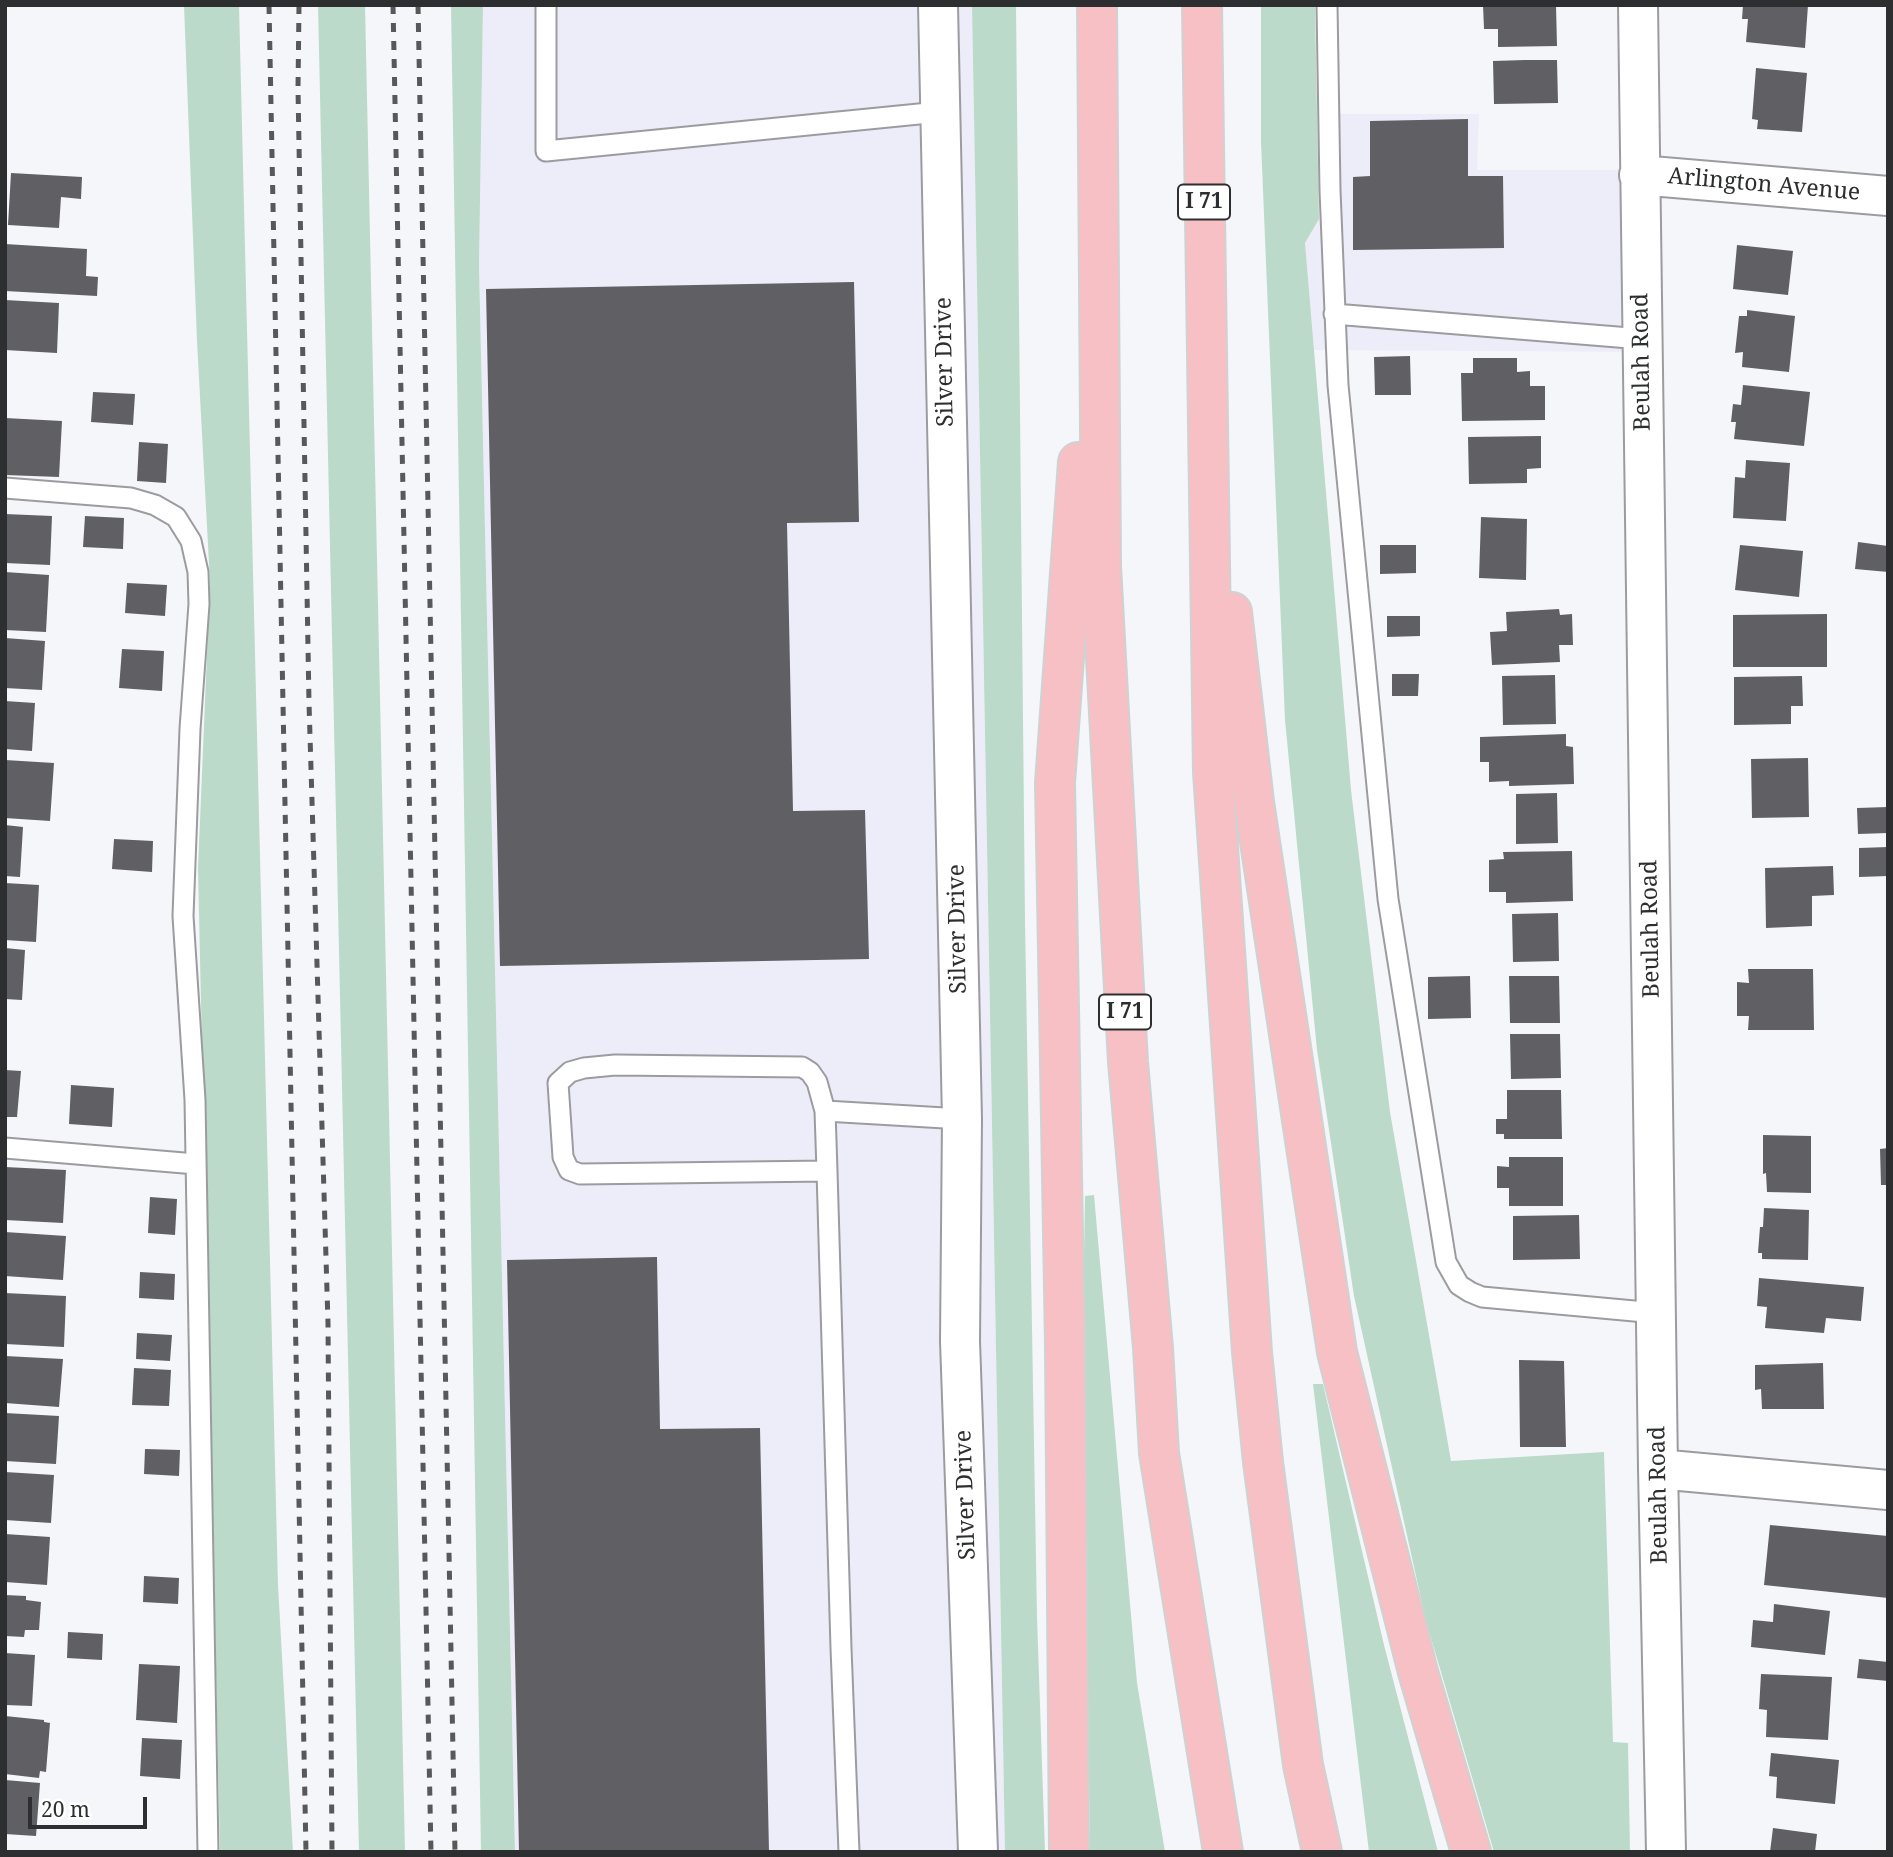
<!DOCTYPE html>
<html>
<head>
<meta charset="utf-8">
<style>
  body { margin:0 }
  #map { position:relative; width:1893px; height:1857px; overflow:hidden; background:#f5f6fa; font-family:"Noto Serif",serif }
  canvas { display:block }
  .frame { position:absolute; inset:0; border:7px solid #2d2e2f; pointer-events:none }
  .scale { position:absolute; left:28px; top:1797px; width:119px; height:32px; box-sizing:border-box; border:4px solid #2d2e2f; border-top:0; padding-left:9px; font-size:21px; line-height:24px; white-space:nowrap; color:#2d2e2f; -webkit-text-stroke:5px #fff; paint-order:stroke }
</style>
</head>
<body>
<div id="map">
<canvas width="1893" height="1857"></canvas>
<div class="frame"></div>
<div class="scale">20 m</div>
</div>
<script>
const ctx = document.querySelector('canvas').getContext('2d');
ctx.lineJoin = 'round';
function fill(path, color) { ctx.fillStyle = color; ctx.fill(path, 'evenodd'); }
const shape = rows => new Path2D(rows.map(r => 'M' + r).join(''));
function trace(path, color, width, dash) { ctx.strokeStyle = color; ctx.lineWidth = width; ctx.lineCap = dash ? 'butt' : 'round'; ctx.setLineDash(dash || []); ctx.stroke(path); }
function write(font, color, halo, rows, align = 'center') {
  ctx.font = font + ' "Noto Serif",serif'; ctx.lineWidth = 7; ctx.setLineDash([]); ctx.textBaseline = 'middle'; ctx.strokeStyle = halo; ctx.fillStyle = color; for (const [text, x, y, turn = 0] of rows) {
    ctx.save(); ctx.translate(x, y); ctx.rotate((+turn || 0) * Math.PI / 180); ctx.textAlign = isNaN(turn) ? turn : align; if (halo) ctx.strokeText(text, 0, 0); ctx.fillText(text, 0, 0); ctx.restore();
  }
}
fill(shape([
  [483,5,972,5,1005,1852,515,1852,479,265],
  [1317,114,1479,114,1477,170,1645,170,1653,352,1314,350,1305,243,1319,219]
]), '#ecedf9');
fill(shape([
  [184,5,239,5,278,1585,293,1852,220,1852,198,869,210,582,197,341],
  [318,5,365,5,405,1852,359,1852],
  [451,5,483,5,479,265,515,1852,481,1852],
  [972,5,1016,5,1025,921,1037,1617,1045,1852,1005,1852],
  [1261,5,1315,5,1319,219,1305,243,1351,790,1390,1112,1451,1461,1604,1452,1613,1742,1628,1743,1630,1852,1494,1852,1426,1621,1354,1296,1317,1050,1285,720,1261,142],
  [1094,1195,1137,1683,1165,1852,1090,1852,1083,1317,1085,1196],
  [1313,1384,1323,1384,1384,1645,1438,1852,1369,1852]
]), '#bbdac9');
fill(shape([
  [1483,5,1556,5,1557,46,1498,47,1498,29,1484,29],
  [1743,5,1808,5,1805,48,1746,42,1748,19,1742,19],
  [1525,60,1557,60,1558,103,1494,104,1493,61],
  [1756,68,1807,73,1802,132,1757,129,1758,120,1752,119],
  [1468,119,1468,176,1503,176,1504,248,1353,250,1353,177,1370,176,1370,121],
  [11,173,82,177,81,199,61,197,59,228,8,225],
  [5,244,87,249,86,276,98,277,97,296,5,291],
  [1737,245,1793,251,1788,295,1733,289],
  [854,282,859,522,787,523,793,811,865,810,869,959,500,966,486,289],
  [5,300,59,303,57,353,5,350],
  [1747,310,1795,316,1789,372,1742,367,1743,352,1735,353,1739,316,1747,316],
  [1410,356,1411,395,1375,395,1374,357],
  [1473,358,1517,358,1517,372,1530,371,1530,386,1545,386,1545,420,1462,421,1461,373,1473,373],
  [1743,385,1810,392,1804,446,1734,439,1736,422,1731,422,1733,404,1741,405],
  [93,392,135,394,133,425,91,422],
  [5,418,62,421,59,477,5,475],
  [1541,436,1541,468,1527,469,1527,483,1469,484,1468,437],
  [139,442,168,444,166,483,137,481],
  [1746,460,1790,463,1786,521,1733,518,1735,477,1745,478],
  [5,514,52,516,50,565,5,563],
  [85,516,124,518,123,549,83,547],
  [1481,517,1527,519,1526,580,1479,578],
  [1858,542,1888,546,1888,572,1855,569],
  [1380,545,1416,545,1416,573,1380,574],
  [1740,545,1803,551,1799,597,1735,590],
  [5,572,49,575,46,632,5,630],
  [127,583,167,585,165,616,125,613],
  [1559,609,1560,615,1572,614,1573,645,1559,645,1560,662,1492,665,1490,632,1507,631,1506,612],
  [1827,614,1827,667,1733,667,1733,615],
  [1387,616,1420,616,1420,636,1387,637],
  [5,638,45,641,42,690,5,688],
  [122,649,164,651,162,691,119,688],
  [1392,674,1419,674,1418,696,1392,696],
  [1555,675,1556,724,1503,725,1502,676],
  [1802,676,1803,706,1791,706,1791,724,1734,725,1734,677],
  [5,701,35,703,32,751,5,749],
  [1566,734,1566,746,1573,747,1574,784,1509,786,1509,781,1489,782,1489,762,1480,762,1480,737],
  [1808,758,1809,817,1752,818,1751,759],
  [5,760,54,763,50,821,5,818],
  [1557,793,1558,843,1516,844,1516,794],
  [1888,807,1888,833,1858,834,1857,808],
  [5,825,23,827,20,877,5,876],
  [114,839,153,841,152,872,112,869],
  [1888,847,1888,876,1859,877,1859,848],
  [1572,851,1573,901,1506,903,1506,892,1489,892,1489,860,1504,859,1503,852],
  [1833,866,1834,895,1812,896,1812,926,1766,928,1765,868],
  [5,883,39,885,36,942,5,940],
  [1558,913,1559,961,1513,962,1512,914],
  [5,948,25,950,22,1000,5,999],
  [1748,969,1813,969,1814,1030,1748,1030,1749,1016,1737,1016,1737,982,1749,983],
  [1470,976,1471,1018,1428,1019,1428,977],
  [1509,976,1559,976,1560,1023,1510,1023],
  [1510,1034,1560,1034,1561,1078,1511,1079],
  [5,1070,21,1071,17,1117,5,1117],
  [71,1085,114,1088,112,1127,69,1124],
  [1507,1090,1561,1090,1562,1139,1504,1139,1504,1134,1496,1134,1496,1119,1507,1119],
  [1763,1135,1811,1136,1811,1193,1767,1192,1766,1173,1763,1174],
  [1888,1148,1888,1185,1881,1185,1880,1149],
  [1509,1157,1563,1157,1563,1206,1509,1206,1509,1188,1497,1188,1497,1166,1509,1167],
  [5,1167,66,1170,63,1223,5,1220],
  [150,1197,177,1199,175,1235,148,1233],
  [1764,1208,1809,1210,1808,1260,1762,1259,1762,1253,1758,1253,1760,1227,1763,1227],
  [1579,1215,1580,1259,1513,1260,1513,1216],
  [5,1232,66,1236,63,1280,5,1276],
  [657,1257,660,1429,760,1428,769,1852,519,1852,507,1260],
  [140,1272,175,1274,174,1300,139,1298],
  [1759,1278,1864,1287,1861,1321,1826,1318,1824,1333,1765,1328,1767,1307,1757,1306],
  [5,1293,66,1296,64,1347,5,1344],
  [137,1333,172,1335,170,1361,136,1359],
  [5,1356,63,1359,59,1407,5,1403],
  [1519,1360,1564,1361,1566,1447,1520,1447],
  [1823,1363,1824,1409,1762,1409,1761,1389,1755,1390,1755,1365],
  [134,1368,171,1370,169,1406,132,1405],
  [5,1413,59,1416,56,1464,5,1461],
  [145,1449,180,1450,179,1476,144,1474],
  [5,1472,54,1475,51,1523,5,1520],
  [1770,1525,1888,1536,1888,1598,1764,1585],
  [5,1534,50,1537,47,1585,5,1582],
  [144,1576,179,1578,178,1604,143,1602],
  [5,1595,26,1596,26,1600,41,1602,39,1630,25,1630,24,1637,5,1636],
  [1774,1604,1830,1611,1825,1655,1751,1647,1753,1620,1773,1622],
  [68,1632,103,1634,102,1660,67,1658],
  [5,1653,35,1655,32,1706,5,1705],
  [1859,1659,1888,1662,1888,1681,1857,1678],
  [139,1664,180,1666,177,1723,136,1720],
  [1761,1674,1832,1677,1828,1740,1766,1737,1767,1710,1759,1709],
  [5,1716,44,1720,44,1722,50,1723,46,1772,40,1771,39,1778,5,1774],
  [142,1738,182,1740,180,1779,140,1776],
  [1771,1753,1839,1760,1835,1804,1776,1798,1777,1777,1769,1776],
  [5,1780,40,1783,36,1836,5,1834],
  [1773,1828,1817,1834,1815,1852,1770,1852]
]), '#606064');
const lane = shape([
  [546,5,546,151,939,112],
  [1327,5,1330,190,1338,385,1388,899,1446,1262,1459,1285,1470,1292,1482,1297,1656,1313],
  [1334,314,1642,339],
  [5,488,131,498,155,505,176,517,191,541,198,572,199,604,190,729,183,916,195,1100,208,1852],
  [825,1111,962,1119],
  [5,1148,196,1164],
  [827,1171,580,1174,569,1170,563,1157,558,1083,570,1072,584,1068,615,1065,802,1067,810,1072,817,1082,825,1111,827,1171,841,1648,849,1852]
]);
const street = shape([
  [938,5,962,1119,960,1341,978,1852],
  [1638,5,1658,1469,1666,1852],
  [1639,175,1888,196],
  [1658,1469,1888,1490]
]);
const highway = shape([
  [1097,5,1101,566,1128,1062,1153,1348,1159,1453,1223,1852],
  [1202,5,1213,772,1252,1352,1263,1462,1303,1765,1322,1852],
  [1232,612,1254,802,1337,1352,1418,1672,1471,1852],
  [1069,1852,1065,1345,1055,783,1078,462]
]);
trace(lane, '#9c9ca0', 23);
trace(street, '#9c9ca0', 42);
trace(highway, '#d1d1d1', 42);
trace(lane, '#fff', 19);
trace(street, '#fff', 38);
trace(highway, '#f6c0c5', 38);
trace(shape([
  [269,5,306,1852],
  [299,5,298,89,309,703,328,1323,332,1852],
  [393,5,431,1852],
  [418,5,455,1852]
]), '#57585a', 5, [9, 9]);
for (const [x, y, w] of [
  [1204,202,52],
  [1125,1012,52]
]) { const box = new Path2D(); box.roundRect(x - w / 2, y - 17.5, w, 35, 5); ctx.fillStyle = '#fff'; ctx.fill(box); trace(box, '#2d2e2f', 2); }
write('bold 21px', '#2d2e2f', null, [
  ["I 71",1204,202],
  ["I 71",1125,1012]
]);
write('23px', '#2d2e2f', '#fff', [
  ["Arlington Avenue",1764,185,5],
  ["Silver Drive",945,362,-91],
  ["Beulah Road",1642,362,-91],
  ["Silver Drive",958,929,-91],
  ["Beulah Road",1651,929,-91],
  ["Silver Drive",966,1495,-92],
  ["Beulah Road",1659,1495,-91]
]);
</script>
</body>
</html>
